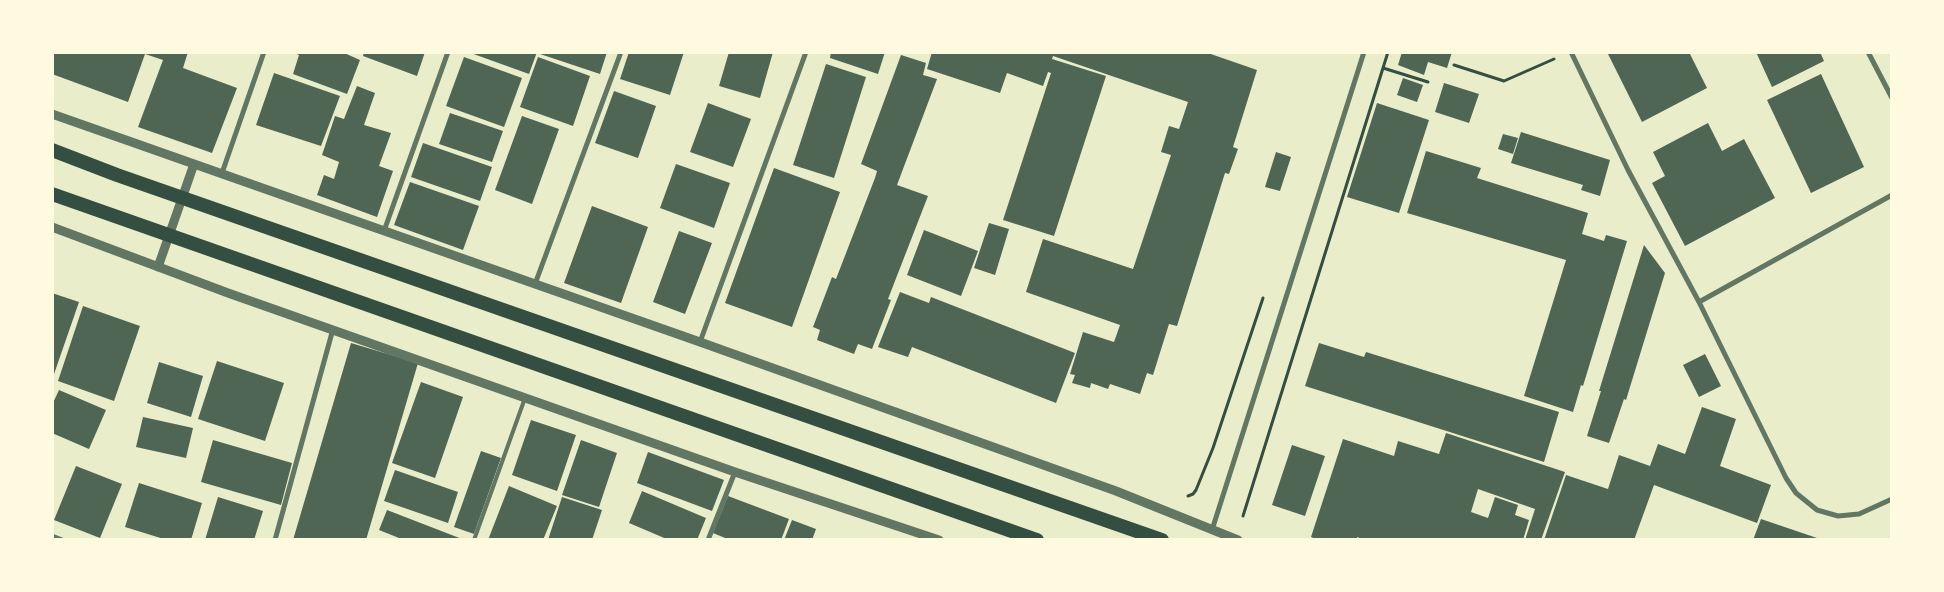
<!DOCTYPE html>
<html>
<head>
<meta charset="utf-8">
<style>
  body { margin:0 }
  #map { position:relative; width:1944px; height:592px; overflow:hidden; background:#e9edc9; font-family:"Roboto Condensed",sans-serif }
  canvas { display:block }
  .frame { position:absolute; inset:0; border:54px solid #fefae0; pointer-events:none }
</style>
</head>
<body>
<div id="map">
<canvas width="1944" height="592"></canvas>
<div class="frame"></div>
</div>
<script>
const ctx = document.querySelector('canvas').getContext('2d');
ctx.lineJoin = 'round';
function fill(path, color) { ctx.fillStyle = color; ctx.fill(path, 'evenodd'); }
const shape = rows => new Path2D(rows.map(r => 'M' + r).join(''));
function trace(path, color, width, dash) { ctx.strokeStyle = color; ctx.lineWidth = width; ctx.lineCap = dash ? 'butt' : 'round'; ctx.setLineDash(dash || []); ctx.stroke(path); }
fill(shape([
  [52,52,188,52,183,68,237,88,212,153,138,127,163,60,145,54,128,102,52,74],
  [292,52,342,52,360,60,347,94,293,74,299,55],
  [364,52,425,52,417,76,363,56],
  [468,52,537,52,529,74],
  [540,52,607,52,600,74,540,54],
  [629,52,684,52,670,95,620,79],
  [729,52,773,52,760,98,719,86],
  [831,52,885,52,878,74,830,58],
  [932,52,1205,52,1257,70,1233,147,1238,149,1229,174,1225,173,1177,326,1169,324,1153,375,1147,373,1140,394,1110,384,1108,389,1091,383,1090,388,1072,383,1075,375,1070,374,1083,332,1114,342,1120,325,1026,292,1043,239,1133,269,1171,155,1161,152,1169,126,1179,129,1188,102,1053,56,1052,59,1106,76,1054,236,1003,220,1051,73,1048,72,1043,86,1007,73,1000,93,927,69],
  [1402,52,1452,52,1447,68,1428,62,1424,75,1398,65],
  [1607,52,1689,52,1707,88,1642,122],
  [1756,52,1820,52,1824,61,1772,87],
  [901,55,926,63,923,75,937,79,897,185,928,196,888,299,891,300,872,349,858,344,854,354,817,340,820,330,813,327,832,277,836,279,875,178,877,171,861,164],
  [464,57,522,78,504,127,446,106],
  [538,57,590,76,573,126,520,107],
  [826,64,866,77,834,178,793,165],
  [274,73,340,96,321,146,256,125],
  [1821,74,1864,167,1811,193,1767,100],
  [1403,78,1423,85,1417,102,1397,95],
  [1444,83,1479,94,1469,123,1435,112],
  [357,86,375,93,364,125,391,133,379,166,393,171,377,217,317,195,324,175,334,179,339,162,322,155,335,116,344,119],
  [614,91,656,106,638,158,595,143],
  [708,103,751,119,733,167,690,152],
  [1377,103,1429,120,1399,213,1347,197],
  [450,113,503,131,492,162,439,144],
  [522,116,559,129,532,204,495,190],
  [1708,123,1722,151,1744,139,1775,198,1685,246,1652,183,1665,176,1653,152],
  [1521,132,1610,160,1600,196,1581,190,1583,185,1511,163],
  [1503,134,1518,138,1513,154,1498,149],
  [423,143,492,167,480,201,411,177],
  [1426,151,1481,168,1477,178,1588,213,1582,234,1604,241,1606,235,1627,241,1583,386,1581,385,1573,412,1524,396,1566,260,1407,213],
  [1276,152,1291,157,1280,191,1265,187],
  [676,164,730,183,714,228,660,208],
  [774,168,840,192,792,327,725,303],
  [410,182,479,206,463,250,394,225],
  [592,206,648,227,621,303,564,283],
  [989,223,1009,229,995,275,974,268],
  [924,230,978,251,961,296,907,275],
  [679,231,712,243,685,314,653,302],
  [1644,245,1665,273,1626,400,1624,399,1609,443,1587,436,1601,391,1599,391],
  [900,292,929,303,931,297,1075,353,1056,403,912,347,908,357,878,347],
  [52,293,79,302,53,377,52,377],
  [83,306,140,326,114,401,58,381],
  [351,343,418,363,366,540,293,540],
  [1319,343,1364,357,1366,352,1559,412,1544,462,1305,386],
  [1705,354,1721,386,1699,397,1683,365],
  [217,361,284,383,265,441,198,419],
  [159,362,203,376,191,417,147,403],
  [421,382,463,397,435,478,392,463],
  [59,390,106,410,89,449,52,433,52,405],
  [1702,407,1736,419,1720,466,1771,485,1757,523,1654,485,1634,540,1544,540,1566,475,1608,489,1619,455,1650,466,1658,444,1685,454],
  [143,417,193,428,186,458,136,447],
  [531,420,576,435,557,491,512,475],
  [1446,433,1565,472,1541,540,1525,540,1535,509,1478,489,1471,512,1488,518,1495,497,1518,505,1515,515,1529,520,1523,540,1365,540,1357,537,1357,540,1338,538,1337,540,1318,540,1311,537,1343,439,1394,456,1398,441,1439,454],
  [213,440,292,463,281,505,201,482],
  [581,440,617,453,599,507,562,495],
  [1292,445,1325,456,1305,516,1272,505],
  [481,451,501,458,474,534,454,527],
  [648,452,724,480,712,511,637,483],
  [76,466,122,484,100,538,54,520],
  [395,470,458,492,448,523,384,501],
  [139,483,202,503,191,540,167,540,125,527],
  [509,486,557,506,543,540,488,540],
  [642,491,706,518,697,540,669,540,629,523],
  [728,496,789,519,781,540,730,540,713,533],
  [218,497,263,511,254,540,205,540],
  [562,497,602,510,592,540,548,540],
  [387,510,462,539,462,540,404,540,379,530],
  [1761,519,1817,538,1817,540,1753,540],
  [792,520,816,529,812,540,784,540]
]), '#4f6655');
trace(shape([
  [1454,65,1504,81,1554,59],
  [1383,68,1428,82],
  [1188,496,1193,494,1196,490,1213,448,1263,298],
  [1243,516,1388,52]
]), '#344e41', 3);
trace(shape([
  [474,540,525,398]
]), '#617663', 4);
trace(shape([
  [1571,52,1628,170,1699,302,1786,478,1796,493,1817,510,1838,516,1859,514,1892,499],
  [1868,52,1892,98],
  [222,173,264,52],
  [384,231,448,52],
  [535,284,621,52],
  [1699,302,1892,195],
  [700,342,806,52],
  [1212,530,1364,52],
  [52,536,62,540],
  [275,540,333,329],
  [708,540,735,472]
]), '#617663', 5);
trace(shape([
  [52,114,700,342,1116,491,1238,540],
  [52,227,228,293,735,472,939,540],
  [158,267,194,164]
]), '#617663', 9);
trace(shape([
  [52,150,117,175,1162,540],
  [52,194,1037,540]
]), '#344e41', 14);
</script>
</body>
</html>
